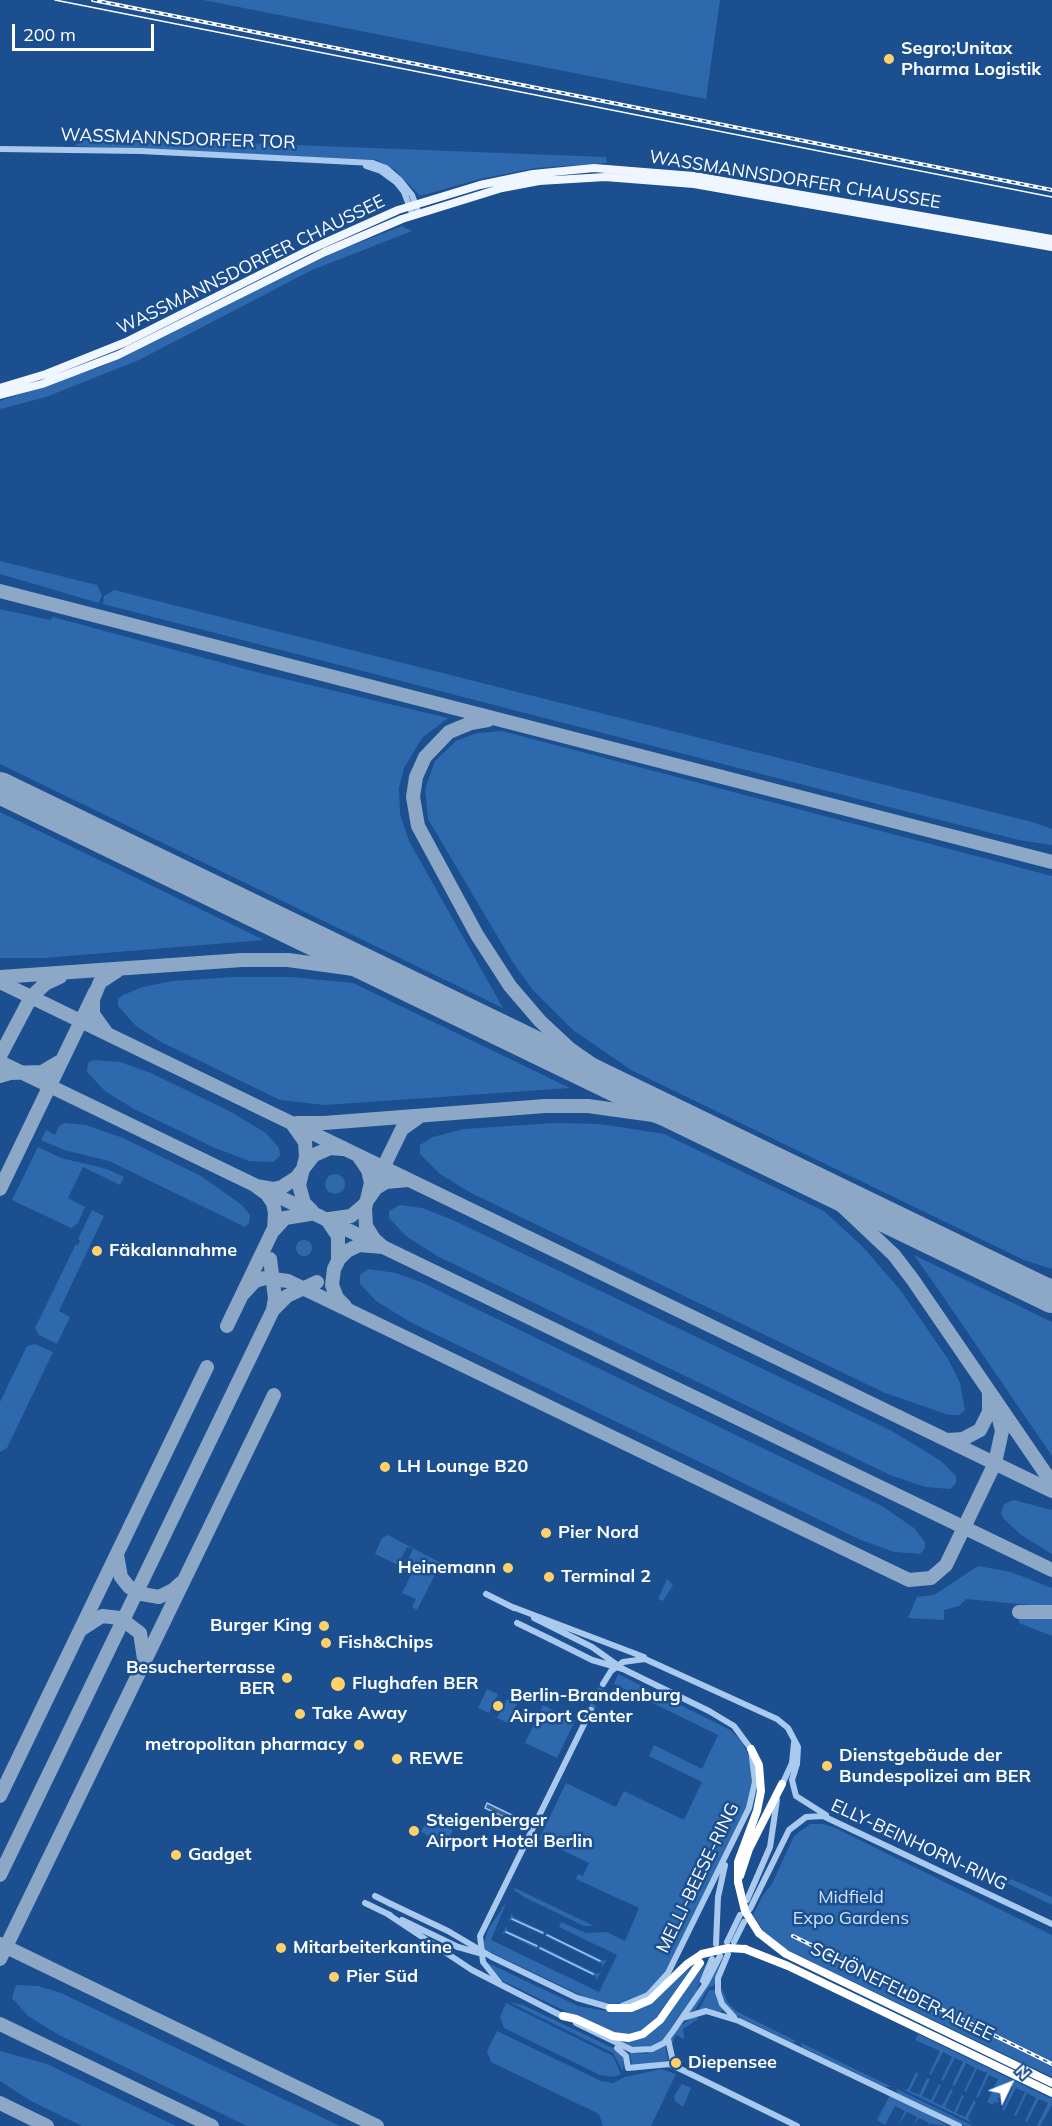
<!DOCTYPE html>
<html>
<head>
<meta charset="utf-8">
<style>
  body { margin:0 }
  #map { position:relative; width:1052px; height:2126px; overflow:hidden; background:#1b4f8f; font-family:Mulish,sans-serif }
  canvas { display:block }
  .north { position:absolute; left:980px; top:2054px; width:60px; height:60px; -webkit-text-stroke:4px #1b4f8f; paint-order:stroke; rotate:47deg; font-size:16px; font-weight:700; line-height:24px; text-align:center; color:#fff }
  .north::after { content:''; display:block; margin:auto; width:21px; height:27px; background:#fff; clip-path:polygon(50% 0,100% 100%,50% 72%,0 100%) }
  .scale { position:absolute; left:12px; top:24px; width:142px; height:27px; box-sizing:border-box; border:3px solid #fff; border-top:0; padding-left:8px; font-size:18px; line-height:21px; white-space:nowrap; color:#fff; -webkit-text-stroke:4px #1b4f8f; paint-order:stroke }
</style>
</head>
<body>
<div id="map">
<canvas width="1052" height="2126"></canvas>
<div class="north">N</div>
<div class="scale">200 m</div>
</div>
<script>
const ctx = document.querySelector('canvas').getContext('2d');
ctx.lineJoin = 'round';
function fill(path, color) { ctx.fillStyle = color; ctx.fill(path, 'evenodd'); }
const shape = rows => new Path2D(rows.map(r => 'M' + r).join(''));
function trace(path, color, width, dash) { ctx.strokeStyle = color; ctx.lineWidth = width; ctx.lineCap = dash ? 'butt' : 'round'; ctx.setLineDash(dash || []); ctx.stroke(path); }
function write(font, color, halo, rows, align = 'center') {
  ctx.font = font + ' Mulish,sans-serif'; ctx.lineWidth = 5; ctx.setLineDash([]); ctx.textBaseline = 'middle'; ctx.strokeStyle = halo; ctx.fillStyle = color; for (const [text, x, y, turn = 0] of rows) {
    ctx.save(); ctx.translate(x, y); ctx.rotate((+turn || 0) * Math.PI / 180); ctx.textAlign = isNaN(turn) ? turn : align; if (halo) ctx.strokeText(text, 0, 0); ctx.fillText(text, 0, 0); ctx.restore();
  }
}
fill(shape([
  [203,0,720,0,706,99],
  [87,137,606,157,607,163,535,168,480,179,420,196,395,170,377,160,75,146],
  [402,226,412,231,312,270,139,360,46,397,0,409,0,401,103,366,335,252],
  [0,561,97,585,102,595,99,603,0,574],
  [114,590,1032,822,1052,829,1052,845,1019,840,924,816,103,604,104,596],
  [0,609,50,620,53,617,260,673,448,718,422,738,404,768,399,788,400,814,409,841,503,1008,0,764],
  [502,731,1052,876,1052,1269,1024,1260,631,1070,573,1030,532,989,512,961,428,819,425,789,435,761,456,741,477,733],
  [0,812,264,940,44,958,0,958],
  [233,977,291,977,353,983,570,1088,325,1105,280,1100,161,1042,136,1026,118,1006,118,999,123,995,143,987,172,981],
  [93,1060,120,1062,151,1073,231,1112,266,1133,279,1148,280,1156,273,1162,249,1161,215,1148,134,1109,105,1091,87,1072,88,1063],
  [64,1123,86,1125,123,1138,201,1176,242,1205,250,1215,249,1223,245,1227,109,1161,64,1150,41,1140,46,1130,55,1135,59,1126],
  [554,1123,600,1124,664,1134,824,1211,863,1247,901,1291,948,1359,960,1383,965,1410,959,1415,949,1415,885,1393,471,1193,440,1174,420,1154,420,1145,433,1137,464,1129],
  [38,1147,61,1158,107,1169,124,1177,120,1185,83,1167,68,1198,85,1207,78,1223,71,1228,12,1200],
  '325 1184a10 10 0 1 1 20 0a10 10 0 1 1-20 0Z',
  [400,1205,422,1208,453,1220,892,1431,941,1461,956,1476,956,1483,950,1489,925,1487,890,1475,437,1256,406,1236,389,1218,389,1211],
  [92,1210,104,1216,59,1311,70,1317,57,1344,39,1335,35,1328,76,1244,78,1245,80,1240,78,1239],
  '296 1248a8 8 0 1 1 16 0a8 8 0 1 1-16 0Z',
  [914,1255,1052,1322,1052,1456,940,1292],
  [368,1269,396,1273,421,1282,882,1506,914,1528,925,1542,925,1548,920,1554,894,1552,861,1540,410,1322,376,1301,360,1284,360,1275],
  [35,1344,53,1352,7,1448,0,1452,0,1402,27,1346],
  [1014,1500,1052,1510,1052,1554,1021,1535,1004,1519,1001,1513,1004,1504],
  [388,1535,441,1563,417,1610,412,1607,416,1599,402,1593,411,1575,403,1571,413,1549,407,1547,398,1565,375,1554,382,1538],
  [978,1566,1011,1572,1052,1588,1052,1607,966,1599,959,1606,944,1610,944,1620,908,1618,917,1597,934,1595],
  [667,1579,673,1585,663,1601,658,1599],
  [1019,1617,1052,1618,1052,1636,1019,1623],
  [618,1674,730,1730,742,1741,753,1766,751,1798,666,1972,648,1992,624,2003,612,2004,589,1999,484,1949,484,1942,489,1928,507,1901,491,1940,599,1992,617,1955,559,1927,561,1922,586,1933,607,1932,625,1941,639,1908,576,1879,578,1874,583,1876,589,1863,539,1839,566,1783,616,1807,624,1791,684,1820,702,1782,649,1756,654,1745,702,1769,718,1735,614,1684],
  [487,1689,498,1694,489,1713,478,1708],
  [507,1699,517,1704,508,1723,497,1718],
  [543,1705,575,1721,557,1758,525,1743],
  [428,1818,453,1830,446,1844,421,1832],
  [810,1824,823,1824,833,1827,1052,1935,1052,2077,783,1948,767,1936,753,1915,763,1895,772,1884,794,1836],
  [1011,1879,1052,1897,1052,1905,1007,1883],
  [515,1888,594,1926,584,1926,524,1897,514,1890],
  [512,1913,513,1917,545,1932,543,1935,511,1920,508,1922],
  [506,1926,507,1930,538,1945,537,1949,505,1933,502,1935],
  [546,1933,604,1961,607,1959,602,1968,602,1964,545,1936],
  [540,1946,598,1974,601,1972,596,1981,596,1977,538,1949],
  [722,1956,714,1986,709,1987,695,2010,689,2013],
  [486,1962,578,2006,611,2012,623,2011,694,1963,660,2014,642,2031,628,2035,604,2030,503,1981],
  [708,1962,696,1992,662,2041,654,2046,633,2048,614,2039,642,2037],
  [16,1985,38,1986,61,1993,340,2126,247,2126,59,2035,28,2016,12,1998],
  [722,1989,728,2003,736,2011,796,2041,793,2043,733,2014,726,2006,720,1990],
  [709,1990,715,1990,723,2010,720,2012,699,2010],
  [509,2002,523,2005,617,2050,624,2058,623,2072,613,2053],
  [506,2003,613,2056,621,2074,614,2077,600,2075,504,2028,500,2017],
  [696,2015,698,2019,683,2029,684,2039,676,2035,672,2044,671,2039,680,2026],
  [497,2031,601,2081,613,2083,625,2077,661,2069,676,2074,651,2126,603,2126,599,2114,491,2062,487,2051],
  [918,2034,1052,2099,1052,2105,1040,2126,1037,2126,1048,2103,1039,2099,1027,2122,1025,2121,1036,2098,1027,2093,1016,2116,1014,2115,1025,2092,1016,2088,1004,2111,1002,2110,1013,2087,1004,2083,1003,2090,999,2092,1002,2093,1000,2097,996,2099,999,2100,997,2103,994,2102,993,2105,987,2102,998,2079,989,2075,978,2098,976,2097,987,2073,977,2069,966,2092,964,2091,975,2068,966,2063,955,2086,952,2085,963,2062,955,2058,943,2081,941,2080,952,2057,943,2052,931,2075,929,2074,940,2051,915,2040],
  [801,2043,892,2087,885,2087,802,2047],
  [665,2045,668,2060,638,2066,632,2064,629,2052,646,2054],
  [0,2051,47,2064,176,2126,82,2126,31,2101,0,2081],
  [916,2072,918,2074,910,2091,919,2095,927,2078,930,2079,922,2096,931,2100,939,2084,941,2085,933,2102,936,2103,942,2106,951,2089,953,2090,945,2107,954,2112,962,2095,964,2096,956,2113,965,2117,974,2100,976,2102,968,2118,972,2123,904,2090,908,2089],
  [682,2084,691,2088,683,2107,675,2101,674,2096],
  [897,2089,973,2126,965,2126,897,2093],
  [890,2095,918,2109,948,2126,931,2124,928,2126,929,2123,919,2118,913,2126,917,2117,907,2112,898,2126,905,2111,895,2106,885,2125,877,2120]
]), '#2e69ad');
const water = shape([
  [487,1803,522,1820,520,1825,485,1808,487,1803]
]);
fill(water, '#3c6290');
trace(water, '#9cc4f0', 1.5);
trace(shape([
  [512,1919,543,1933],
  [506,1932,537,1946],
  [547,1935,600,1961],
  [540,1948,593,1974]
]), '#9cc4f0', 1.5);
trace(shape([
  [0,591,1052,862],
  [488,720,471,723,449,732,425,757,416,777,413,797,418,826,477,935,510,986,540,1021,570,1049,637,1096],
  [0,977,242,960,288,960,354,969,417,990],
  [0,982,1052,1491],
  [106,1032,93,1014,93,999,100,982,117,971],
  [0,1056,31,997,45,984,60,977],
  [0,1062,1052,1570],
  [0,1076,10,1073,42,1072,59,1062],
  [297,1123,324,1123,545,1106,588,1106,653,1115,724,1138],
  [293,1125,305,1142,306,1157,299,1185,304,1203,312,1211],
  [787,1168,840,1204,894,1255,913,1280,1052,1483],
  [380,1174,402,1129,419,1117],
  [0,1189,95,992],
  [329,1219,351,1216,364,1205,376,1188,386,1182,408,1180],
  [328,1221,338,1236,338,1260],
  [274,1230,275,1213,273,1203,267,1194,256,1186,273,1189,282,1187,296,1178,314,1155,330,1148,342,1149],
  [274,1230,285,1218,310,1214],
  [342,1253,334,1269,332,1285,337,1298,345,1306],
  [270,1259,275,1298,273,1310,287,1296,317,1282],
  [338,1260,347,1251,359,1245,383,1247,374,1239,366,1226,365,1208,371,1183,368,1170,359,1157],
  [1005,1274,1052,1286],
  [243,1294,255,1281,265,1278,288,1281,909,1580,931,1578,946,1565,995,1463,1002,1431,994,1398],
  [227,1326,276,1224],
  [948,1440,963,1439,980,1430,989,1412,989,1394],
  [117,1555,121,1577,129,1587,142,1594,159,1597,173,1590,182,1582],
  [1019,1612,1052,1612],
  [82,1629,102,1616,120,1618,140,1633,144,1659],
  [0,1796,207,1367],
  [0,1875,273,1310],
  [0,1944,377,2126],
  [0,1959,274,1395],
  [0,2024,212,2126],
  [0,2103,47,2126]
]), '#8da7c7', 14);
trace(shape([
  [0,788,1052,1297]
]), '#8da7c7', 32);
trace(shape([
  [591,1710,603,1684]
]), '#3d69a0', 6, [6, 3]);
trace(shape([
  [0,149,141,151,373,163,386,168,400,180,412,195,419,214],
  [366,166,381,171,396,182,404,192,413,216],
  [486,1594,514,1608],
  [510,1606,644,1657],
  [534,1618,566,1634],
  [517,1623,550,1639],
  [603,1684,611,1671,623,1662,645,1659,777,1719,788,1728,798,1747,797,1764,792,1780,796,1796,826,1815],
  [781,1787,792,1763,794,1743],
  [375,1896,391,1904],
  [747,1900,770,1847,777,1800],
  [365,1903,390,1915],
  [750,1909,789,1830,806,1817,823,1816,1052,1924],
  [386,1913,472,1970,564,2017],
  [402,1920,458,1947],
  [727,1942,740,1915],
  [734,1942,744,1922],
  [716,1944,718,1897,725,1865],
  [728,1954,718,1978,718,1992,722,2004,734,2017],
  [492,1957,577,1998,612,2008],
  [703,1981,712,1959],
  [499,1982,483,1962,480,1936,591,1710],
  [622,2006,648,1995,668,1973,749,1808,755,1782,751,1749,734,1726,709,1711,623,1669],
  [682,2018,706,2011,739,2021,959,2126],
  [576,2023,632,2050,652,2049,664,2043,673,2031,706,1983,720,1956],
  [668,2039,674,2066],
  [617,2048,626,2056,628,2068,670,2064,797,2126]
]), '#a9c9ee', 6);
trace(shape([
  [0,388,46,374,126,342,311,249,398,210,480,185,533,174,594,168,694,176,1052,239],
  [0,395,42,384,118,355,325,252,402,219,502,188,539,181,605,177,694,184,1052,247]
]), '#f0f6ff', 8);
trace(shape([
  [740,1876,749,1849,782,1784],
  [738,1882,738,1862,757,1811,761,1791,759,1765,751,1749],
  [759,1933,786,1954,1052,2083],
  [745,1949,788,1966,1052,2093],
  [610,2008,631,2008,650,2000,687,1964,702,1954],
  [563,2016,576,2019,613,2036,629,2038,643,2034,660,2020,700,1963]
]), '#fff', 8);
trace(shape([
  [55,0,1052,197]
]), '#fff', 1.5);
const rail = shape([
  [93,0,1052,190],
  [793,1936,1052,2064]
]);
trace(rail, '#fff', 4);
trace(rail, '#1b4f8f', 1.5, [4.5]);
trace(shape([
  [566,1634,592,1647,620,1667],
  [550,1639,592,1660,623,1669],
  [391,1904,448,1931,492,1957],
  [458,1947,483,1954]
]), '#a9c9ee', 6);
trace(shape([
  [738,1882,745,1911,759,1933],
  [702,1954,728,1948,745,1949]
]), '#fff', 8);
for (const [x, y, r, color] of [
  [889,59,6,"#ffd166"],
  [97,1251,6,"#ffd166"],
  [385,1467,6,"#ffd166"],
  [546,1533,6,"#ffd166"],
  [508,1568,6,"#ffd166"],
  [549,1577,6,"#ffd166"],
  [324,1626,6,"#ffd166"],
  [326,1643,6,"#ffd166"],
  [287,1678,6,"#ffd166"],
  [338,1684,8,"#ffd166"],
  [498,1706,6,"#ffd166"],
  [300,1714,6,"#ffd166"],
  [359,1745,6,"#ffd166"],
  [397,1759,6,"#ffd166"],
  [827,1766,6,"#ffd166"],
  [414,1831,6,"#ffd166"],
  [176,1855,6,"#ffd166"],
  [281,1948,6,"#ffd166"],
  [334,1977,6,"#ffd166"],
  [676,2063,6,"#ffd166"]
]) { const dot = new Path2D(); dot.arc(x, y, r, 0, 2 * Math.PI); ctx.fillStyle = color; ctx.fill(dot); trace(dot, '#1b4f8f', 2); }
write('bold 18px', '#fff', '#1b4f8f', [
  ["Segro;Unitax",901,49],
  ["Pharma Logistik",901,70],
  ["Fäkalannahme",109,1251],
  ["LH Lounge B20",397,1467],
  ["Pier Nord",558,1533],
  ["Heinemann",496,1568,"right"],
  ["Terminal 2",561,1577],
  ["Burger King",312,1626,"right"],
  ["Fish&Chips",338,1643],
  ["Besucherterrasse",275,1668,"right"],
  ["BER",275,1689,"right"],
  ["Flughafen BER",352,1684],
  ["Berlin-Brandenburg",510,1696],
  ["Airport Center",510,1717],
  ["Take Away",312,1714],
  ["metropolitan pharmacy",347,1745,"right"],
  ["Dienstgebäude der",839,1756],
  ["Bundespolizei am BER",839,1777],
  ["REWE",409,1759],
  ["Steigenberger",426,1821],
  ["Airport Hotel Berlin",426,1842],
  ["Gadget",188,1855],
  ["Mitarbeiterkantine",293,1948],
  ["Pier Süd",346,1977],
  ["Diepensee",688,2063]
], 'left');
write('18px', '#fff', '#1b4f8f', [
  ["WASSMANNSDORFER TOR",178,139,2],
  ["WASSMANNSDORFER CHAUSSEE",795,180,9],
  ["WASSMANNSDORFER CHAUSSEE",251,265,-26],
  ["ELLY-BEINHORN-RING",919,1845,25],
  ["MELLI-BEESE-RING",698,1878,-64],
  ["SCHÖNEFELDER ALLEE",902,1992,26]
]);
write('18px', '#cfe3fa', '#1b4f8f', [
  ["Midfield",851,1898],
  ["Expo Gardens",851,1919]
]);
</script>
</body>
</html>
